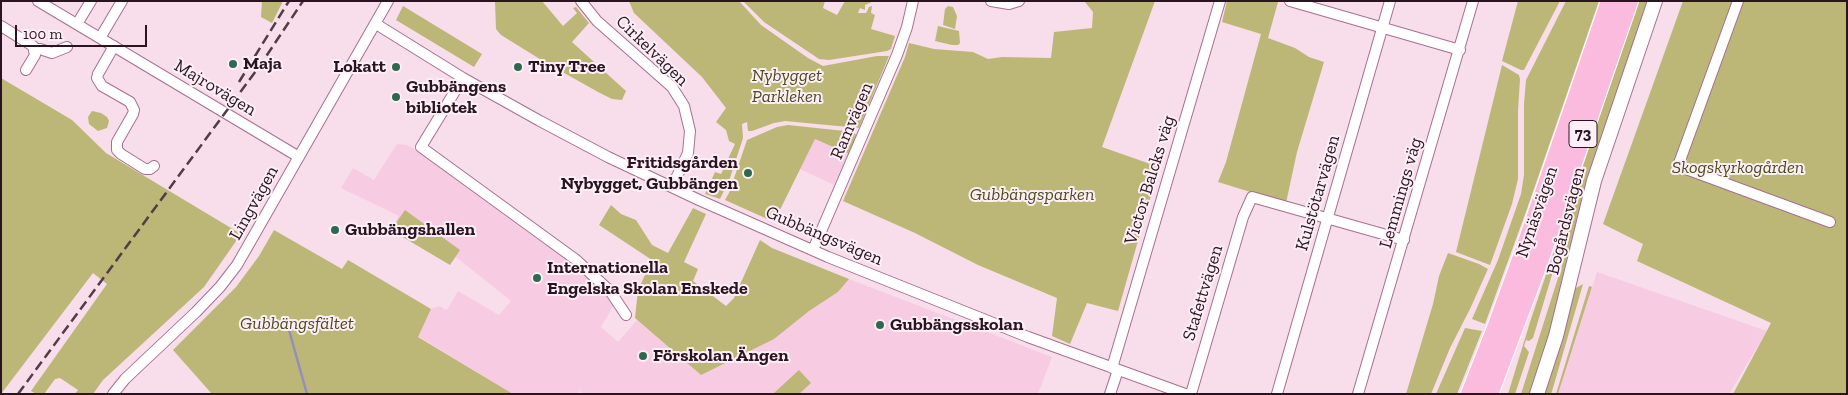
<!DOCTYPE html>
<html>
<head>
<meta charset="utf-8">
<style>
  body { margin:0 }
  #map { position:relative; width:1848px; height:395px; overflow:hidden; background:#f8ddeb; font-family:"Zilla Slab",serif }
  canvas { display:block }
  .frame { position:absolute; inset:0; border:2px solid #2b1421; pointer-events:none }
  .scale { position:absolute; left:15px; top:25px; width:132px; height:22px; box-sizing:border-box; border:2px solid #2b1421; border-top:0; padding-left:6px; font-size:15px; line-height:18px; white-space:nowrap; color:#2b1421; -webkit-text-stroke:4px #fceff5; paint-order:stroke }
</style>
</head>
<body>
<div id="map">
<canvas width="1848" height="395"></canvas>
<div class="frame"></div>
<div class="scale">100 m</div>
</div>
<script>
const ctx = document.querySelector('canvas').getContext('2d');
ctx.lineJoin = 'round';
function fill(path, color) { ctx.fillStyle = color; ctx.fill(path, 'evenodd'); }
const shape = rows => new Path2D(rows.map(r => 'M' + r).join(''));
function trace(path, color, width, dash) { ctx.strokeStyle = color; ctx.lineWidth = width; ctx.lineCap = dash ? 'butt' : 'round'; ctx.setLineDash(dash || []); ctx.stroke(path); }
function write(font, color, halo, rows, align = 'center') {
  ctx.font = font + ' "Zilla Slab",serif'; ctx.lineWidth = 4; ctx.setLineDash([]); ctx.textBaseline = 'middle'; ctx.strokeStyle = halo; ctx.fillStyle = color; for (const [text, x, y, turn = 0] of rows) {
    ctx.save(); ctx.translate(x, y); ctx.rotate((+turn || 0) * Math.PI / 180); ctx.textAlign = isNaN(turn) ? turn : align; if (halo) ctx.strokeText(text, 0, 0); ctx.fillText(text, 0, 0); ctx.restore();
  }
}
fill(shape([
  [815,139,849,154,834,185,800,169],
  [397,144,407,145,435,160,436,165,545,245,548,244,573,261,615,303,601,327,618,342,637,320,701,375,838,292,849,279,1052,357,1038,394,584,394,580,391,577,394,513,394,418,336,431,309,439,306,447,310,458,291,499,315,511,301,456,257,450,265,391,230,399,216,341,188,353,168,374,180],
  [1597,272,1767,331,1729,394,1558,394]
]), '#f7cce3');
fill(shape([
  [262,1,283,1,272,23,261,17],
  [495,1,542,1,563,26,577,13,573,8,576,7,589,23,572,42,626,91,622,100,612,99,598,92,543,61,501,35,496,29],
  [629,1,739,1,761,25,808,58,823,66,877,56,889,56,859,128,785,121,774,123,752,131,748,131,747,122,742,124,743,138,730,178,720,199,705,194,715,172,721,174,735,144,729,141,726,130,716,122,726,108,702,77,634,13],
  [743,1,825,1,823,8,837,15,845,1,874,1,865,5,865,10,860,8,858,13,866,13,869,7,872,6,871,13,875,15,871,29,895,36,891,49,887,51,829,60,819,59,764,22],
  [1074,1,1155,1,1102,147,1159,167,1118,311,1087,303,1070,344,1052,336,1057,298,978,265,915,233,843,201,905,57,909,43,934,49,973,52,988,59,1002,57,1051,58,1054,32,1092,28,1093,12,1085,2],
  [1227,1,1278,2,1268,38,1295,48,1309,57,1324,62,1297,152,1286,203,1218,182,1226,162,1261,34,1222,22],
  [1518,1,1560,1,1524,70,1521,70,1502,61],
  [1566,1,1599,1,1527,209,1485,324,1472,319,1498,260,1521,194,1524,175,1524,104,1526,80],
  [1639,1,1650,1,1572,250,1562,252,1557,258,1533,338,1529,341,1526,340,1524,346,1529,352,1515,394,1508,394,1531,319],
  [1683,1,1847,1,1847,394,1733,394,1771,323,1637,261,1643,244,1603,224],
  [403,6,482,54,474,67,396,20],
  [948,6,953,7,957,16,955,29,943,25,945,9],
  [938,26,959,31,960,43,958,45,952,45,935,41],
  [1502,65,1519,75,1520,79,1518,111,1518,179,1512,204,1490,265,1456,252],
  [1,78,72,120,106,153,241,234,204,287,103,380,93,394,75,394,78,390,60,378,55,379,44,394,36,394,31,391,107,284,93,273,1,394],
  [92,111,101,113,107,117,109,121,107,128,98,131,89,124,88,117],
  [788,125,854,132,856,135,849,154,815,139,774,222,725,200,729,193,747,140,777,127],
  [611,205,621,214,636,220,652,245,668,253,693,208,706,214,684,262,698,269,693,281,726,306,734,298,760,240,772,248,849,279,838,292,809,311,774,339,701,375,635,318,638,290,652,260,599,225],
  [405,210,460,250,450,265,391,230],
  [274,230,342,269,348,260,431,309,418,337,513,394,212,394,173,350,236,287,259,256],
  [1448,253,1479,264,1488,269,1470,309,1450,348,1431,394,1406,394,1433,304,1439,276],
  [1565,256,1570,256,1554,322,1532,394,1521,394],
  [1583,284,1553,388,1551,394,1543,394,1574,289],
  [1589,286,1592,287,1558,394,1556,394],
  [1465,328,1482,331,1457,394,1436,394],
  [799,370,811,383,799,394,775,394,774,393]
]), '#bcb776');
trace(shape([
  [289,330,307,394]
]), '#968eba', 2.5);
const street = shape([
  [38,1,299,157],
  [581,1,597,21,672,87,684,106,690,131,688,153,672,187],
  [991,1,1009,4,1019,1],
  [1290,1,1460,50],
  [1738,1,1678,166,1830,222],
  [77,24,91,1],
  [376,24,463,78,540,121,608,157,699,200,828,257,1028,337,1185,394],
  [1,26,33,46,35,55,26,70],
  [100,38,122,1],
  [114,46,98,74,97,78,102,86,130,102,134,110,133,114,117,142,117,150,121,154,145,169,150,169,154,166],
  [35,49,40,49,52,53,67,47],
  [463,78,421,147,575,259,610,291,626,315],
  [813,250,897,55,907,27,913,1],
  [1112,368,1220,1],
  [113,394,125,379,196,312,220,287,237,265,388,1],
  [1110,394,1118,370],
  [1191,394,1243,217,1252,197,1404,240],
  [1277,394,1390,1],
  [1358,394,1473,1]
]);
const secondary = shape([
  [1537,394,1556,336,1594,181,1655,1]
]);
const highway = shape([
  [1470,394,1496,328,1523,254,1610,1],
  [1489,394,1537,267,1629,1]
]);
trace(street, '#a86e8e', 12);
trace(secondary, '#a86e8e', 16);
trace(highway, '#fff', 20);
trace(street, '#fff', 10);
trace(secondary, '#fff', 14);
trace(highway, '#fbbbde', 18);
trace(shape([
  [239,82,289,1],
  [18,394,261,64,303,1]
]), '#533b48', 2.5, [10, 5]);
for (const [x, y, r, color] of [
  [233,64,5,"#2f6851"],
  [396,67,5,"#2f6851"],
  [518,67,5,"#2f6851"],
  [396,97,5,"#2f6851"],
  [748,173,5,"#2f6851"],
  [335,230,5,"#2f6851"],
  [537,278,5,"#2f6851"],
  [880,325,5,"#2f6851"],
  [643,356,5,"#2f6851"]
]) { const dot = new Path2D(); dot.arc(x, y, r, 0, 2 * Math.PI); ctx.fillStyle = color; ctx.fill(dot); trace(dot, '#fceff5', 2); }
for (const [x, y, w] of [
  [1583,134,28]
]) { const box = new Path2D(); box.roundRect(x - w / 2, y - 13.5, w, 27, 4); ctx.fillStyle = '#fceff5'; ctx.fill(box); trace(box, '#2b1421', 1); }
write('bold 16px', '#2b1421', null, [
  ["73",1583,134]
]);
write('18px', '#2b1421', '#fceff5', [
  ["Cirkelvägen",652,51,44],
  ["Majrovägen",215,88,31],
  ["Ramvägen",852,121,-67],
  ["Victor Balcks väg",1150,180,-73],
  ["Kulstötarvägen",1318,193,-74],
  ["Lemmings väg",1401,193,-74],
  ["Lingvägen",254,203,-61],
  ["Nynäsvägen",1537,212,-71],
  ["Bogårdsvägen",1566,221,-76],
  ["Gubbängsvägen",824,236,23],
  ["Stafettvägen",1203,293,-73]
]);
write('bold 18px', '#2b1421', '#fceff5', [
  ["Maja",243,64],
  ["Lokatt",386,67,"right"],
  ["Tiny Tree",528,67],
  ["Gubbängens",406,87],
  ["bibliotek",406,108],
  ["Fritidsgården",738,163,"right"],
  ["Nybygget, Gubbängen",738,184,"right"],
  ["Gubbängshallen",345,230],
  ["Internationella",547,268],
  ["Engelska Skolan Enskede",547,289],
  ["Gubbängsskolan",890,325],
  ["Förskolan Ängen",653,356]
], 'left');
write('italic 18px', '#4e4b1e', '#fceff5', [
  ["Nybygget",787,76],
  ["Parkleken",787,97],
  ["Skogskyrkogården",1738,168],
  ["Gubbängsparken",1032,195],
  ["Gubbängsfältet",297,324]
]);
</script>
</body>
</html>
